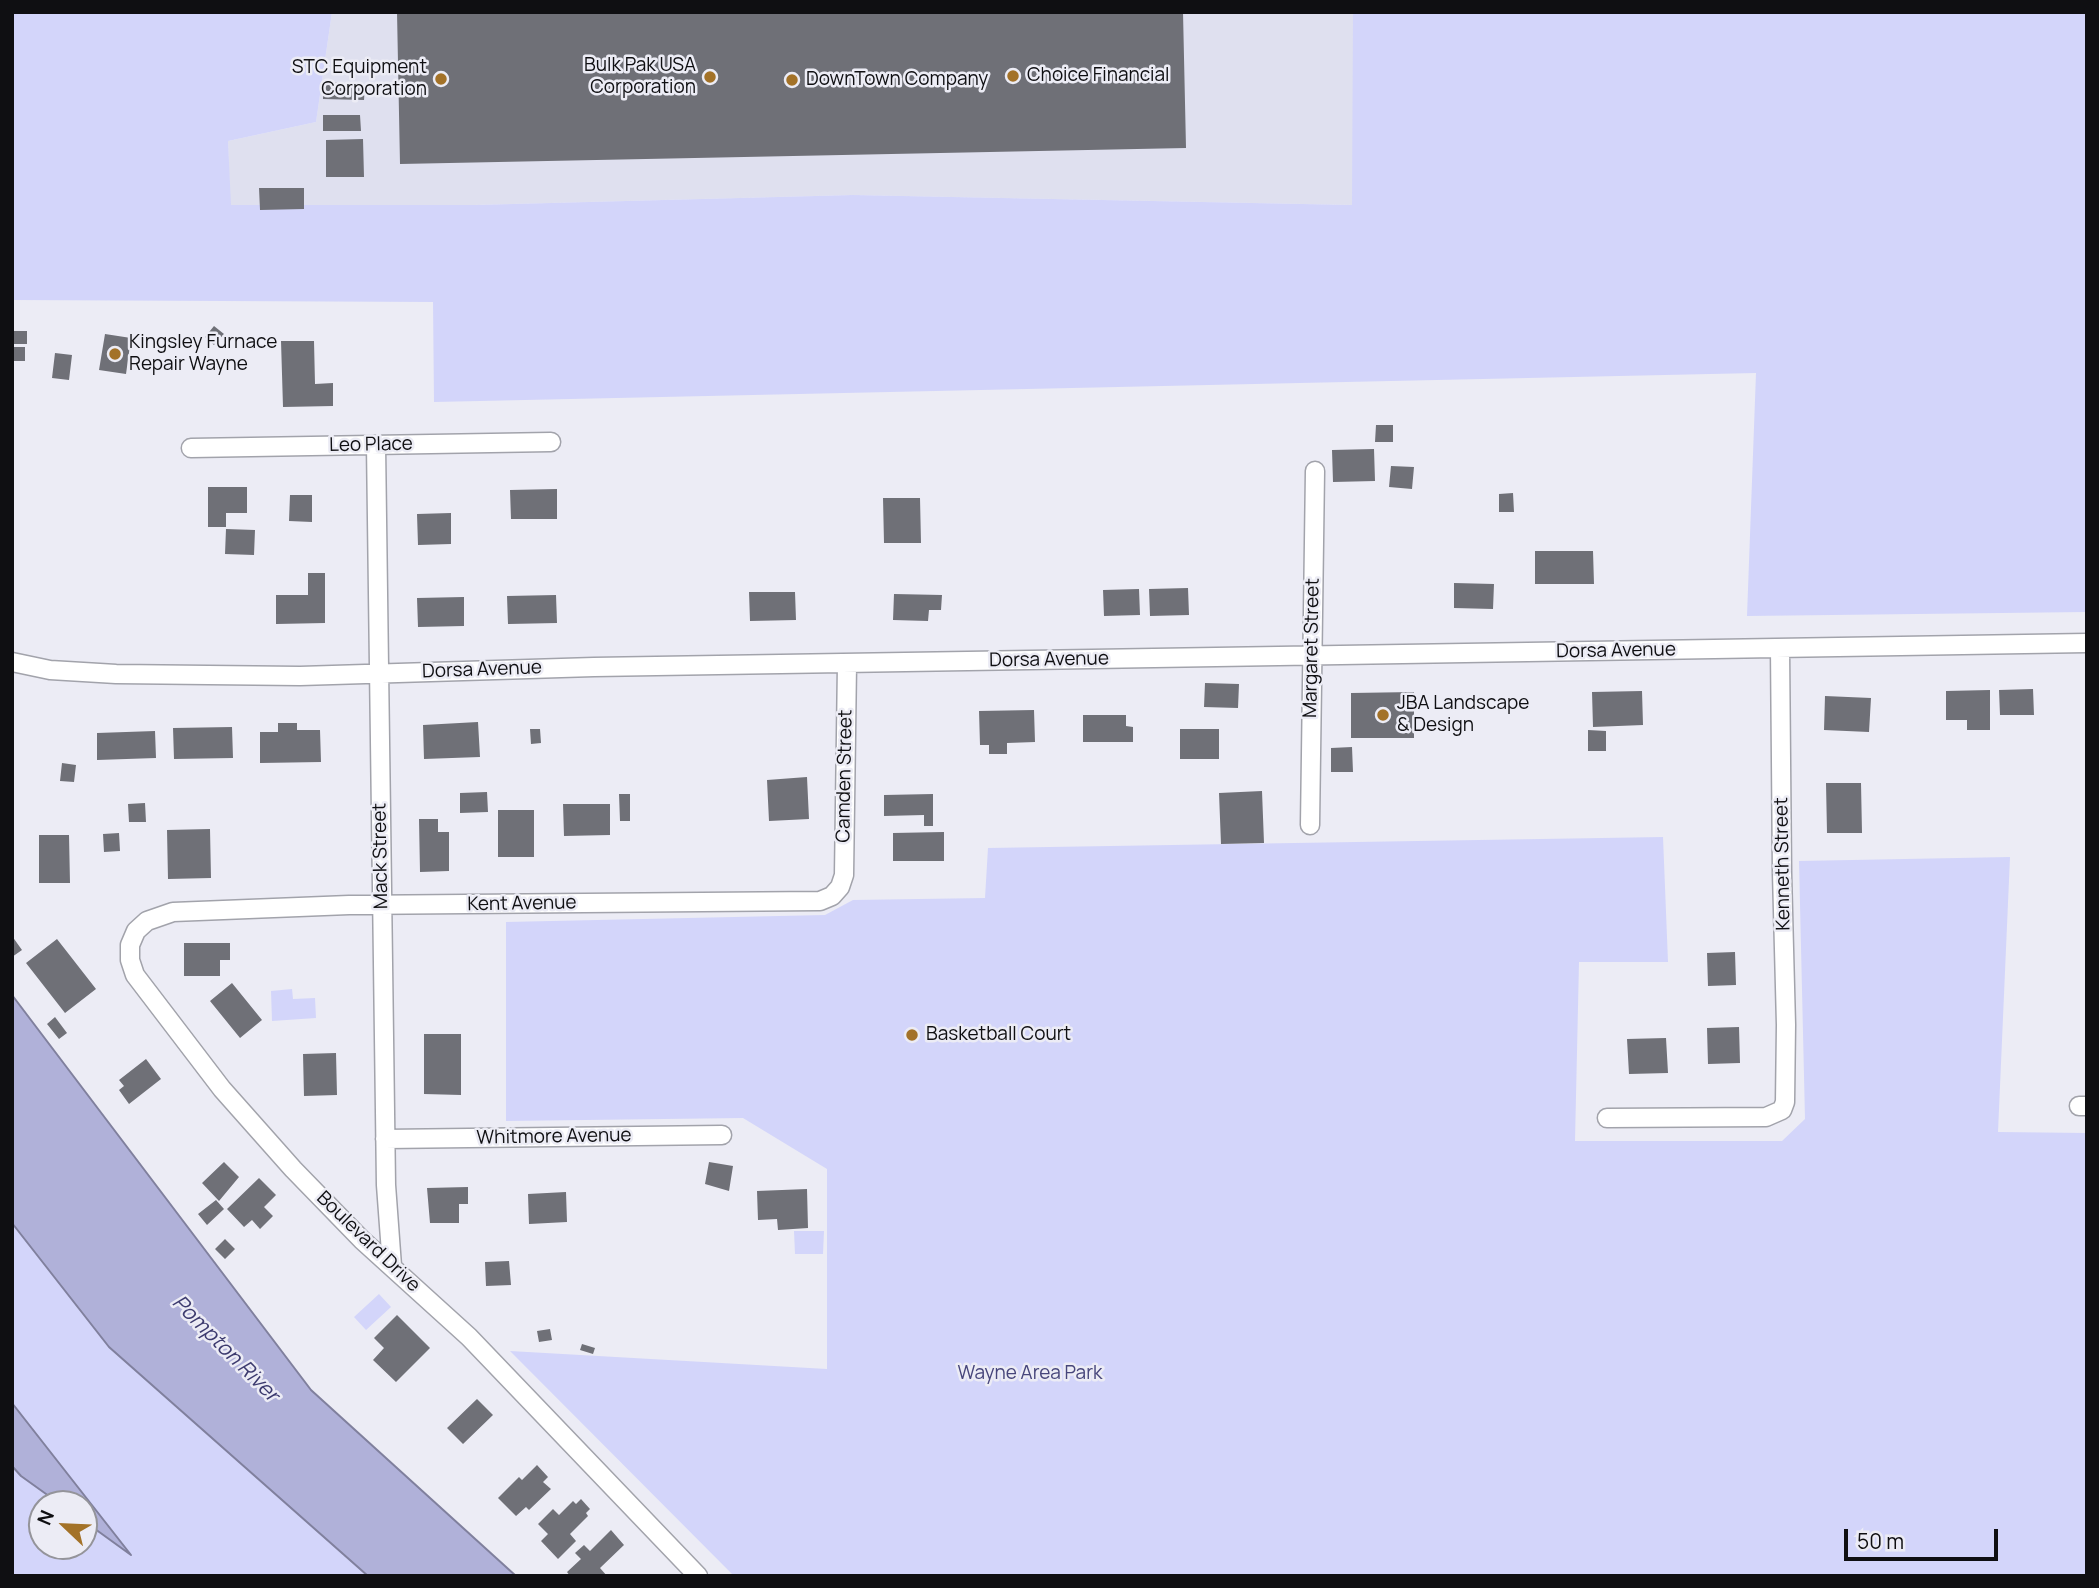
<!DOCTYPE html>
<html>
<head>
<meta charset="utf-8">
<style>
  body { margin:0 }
  #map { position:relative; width:2099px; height:1588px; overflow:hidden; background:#ececf5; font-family:Manrope,sans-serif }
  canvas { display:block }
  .frame { position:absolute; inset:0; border:14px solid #0f0f12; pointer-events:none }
  .north { position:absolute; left:28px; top:1490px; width:70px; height:70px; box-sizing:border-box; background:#ececf5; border:2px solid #94949a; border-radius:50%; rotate:293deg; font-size:19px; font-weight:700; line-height:28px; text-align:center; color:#0f0f12 }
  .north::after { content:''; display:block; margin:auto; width:24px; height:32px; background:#a37228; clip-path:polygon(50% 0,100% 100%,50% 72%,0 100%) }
  .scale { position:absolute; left:1844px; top:1529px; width:154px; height:32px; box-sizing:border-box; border:4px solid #0f0f12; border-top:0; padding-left:9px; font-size:21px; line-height:24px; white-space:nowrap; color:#0f0f12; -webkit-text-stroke:5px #ececf5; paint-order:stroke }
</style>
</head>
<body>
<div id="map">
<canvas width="2099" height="1588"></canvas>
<div class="frame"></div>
<div class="north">N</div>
<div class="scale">50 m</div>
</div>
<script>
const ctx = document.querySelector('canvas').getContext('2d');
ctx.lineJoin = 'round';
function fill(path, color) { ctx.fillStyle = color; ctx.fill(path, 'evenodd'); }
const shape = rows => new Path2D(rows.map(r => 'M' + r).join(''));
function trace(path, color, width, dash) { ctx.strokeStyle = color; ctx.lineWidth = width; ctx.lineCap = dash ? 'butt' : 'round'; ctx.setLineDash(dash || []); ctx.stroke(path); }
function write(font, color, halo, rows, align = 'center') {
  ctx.font = font + ' Manrope,sans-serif'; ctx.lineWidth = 5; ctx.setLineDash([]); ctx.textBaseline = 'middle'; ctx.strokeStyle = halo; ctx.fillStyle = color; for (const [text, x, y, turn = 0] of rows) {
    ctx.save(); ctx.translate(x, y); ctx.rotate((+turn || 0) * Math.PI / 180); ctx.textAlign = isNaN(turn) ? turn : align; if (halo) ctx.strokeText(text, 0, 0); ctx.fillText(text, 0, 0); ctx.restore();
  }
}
fill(shape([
  [332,12,1353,12,1353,205,853,195,475,205,230,205,228,141,316,122]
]), '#dfe0ef');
fill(shape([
  [12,12,332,12,316,122,228,141,231,205,475,205,853,195,1352,205,1353,12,2087,12,2087,612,1747,616,1756,373,434,402,433,302,12,300],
  [1663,837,1668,962,1579,962,1575,1141,1782,1141,1805,1119,1799,861,2010,857,1998,1132,2087,1133,2087,1576,734,1576,510,1351,827,1369,827,1169,743,1118,506,1121,506,922,825,915,853,900,985,898,988,848],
  [292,989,293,999,315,998,316,1018,272,1021,271,991],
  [12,1223,109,1347,368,1576,12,1576,12,1466,21,1476,60,1504,42,1504,42,1546,84,1546,84,1521,129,1553,12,1403],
  [794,1231,824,1231,823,1254,795,1254],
  [379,1294,391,1307,366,1330,354,1317]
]), '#d3d5fa');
const water = shape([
  [12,995,311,1390,516,1576,368,1576,109,1347,12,1223,12,995],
  [12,1403,131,1555,84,1521,84,1504,60,1504,21,1476,12,1466,12,1403]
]);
fill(water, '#b0b1d9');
trace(water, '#80809d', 2);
fill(shape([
  [397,12,1183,12,1186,148,400,164],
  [323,82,365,84,364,100,323,99],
  [323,115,360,115,361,131,323,131],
  [363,139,364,177,326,177,326,140],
  [259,188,304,188,304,209,260,210],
  [214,326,224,334,214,345,205,337],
  [12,331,27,331,27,344,12,344],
  [105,334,131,338,126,374,99,370],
  [281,341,314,341,315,384,333,383,333,406,283,407],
  [12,347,25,347,25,361,12,361],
  [55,353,72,355,69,380,52,378],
  [1376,425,1393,425,1393,442,1375,442],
  [1374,449,1375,481,1333,482,1332,450],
  [1391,466,1414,467,1412,489,1389,487],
  [208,487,247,487,247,513,226,513,226,527,208,527],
  [557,489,557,519,511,519,510,490],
  [1513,493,1514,512,1499,512,1499,494],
  [290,495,312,495,312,522,289,521],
  [883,498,920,498,921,543,884,543],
  [451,513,451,544,418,545,417,514],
  [226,529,255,530,254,555,225,554],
  [1535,551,1593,551,1594,584,1535,584],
  [308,573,325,573,325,623,276,624,276,595,308,595],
  [1454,583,1494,584,1493,609,1454,608],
  [1188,588,1189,615,1150,616,1149,589],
  [1139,589,1140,615,1104,616,1103,590],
  [749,592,795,592,796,620,750,621],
  [894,594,942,595,941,610,929,610,928,621,893,620],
  [556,595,557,623,508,624,507,596],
  [464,597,464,626,418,627,417,598],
  [1205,683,1239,684,1238,708,1204,707],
  [2033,689,2034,715,2000,715,1999,690],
  [1990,690,1990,730,1967,730,1967,720,1946,720,1946,691],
  [1642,691,1643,725,1593,727,1592,692],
  [1414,692,1414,738,1351,738,1351,693],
  [1825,696,1871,698,1869,732,1824,730],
  [1034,710,1035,742,1007,743,1007,754,989,754,989,745,980,745,979,711],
  [1083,715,1126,715,1126,726,1133,727,1133,742,1083,742],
  [478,722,480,757,424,759,423,725],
  [278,723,297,723,297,730,320,730,321,762,260,763,260,732,278,732],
  [232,727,233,758,174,759,173,728],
  [530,729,540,729,541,743,531,744],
  [1180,729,1219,729,1219,759,1180,759],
  [1588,730,1606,731,1606,751,1588,751],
  [155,731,156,758,97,760,97,733],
  [1352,747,1353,772,1331,772,1331,748],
  [62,763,76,765,74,782,60,781],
  [807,777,809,819,769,821,767,780],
  [1826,783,1861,783,1862,833,1827,833],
  [1262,791,1264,843,1221,844,1219,793],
  [487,792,488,812,460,813,460,793],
  [619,794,630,794,630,821,620,821],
  [933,794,933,826,924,826,924,815,884,816,884,795],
  [145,803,146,822,129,822,128,804],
  [563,804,610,804,610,835,564,836],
  [498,810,534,810,534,857,498,857],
  [419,819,438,819,438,832,449,832,449,871,420,872],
  [210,829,211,878,168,879,167,830],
  [944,832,944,861,893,861,893,833],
  [119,833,120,851,104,852,103,834],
  [39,835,69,835,70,883,39,883],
  [12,936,22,950,12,957],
  [57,939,96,989,65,1013,26,963],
  [184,943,230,943,230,960,220,960,220,976,184,976],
  [1735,952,1736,985,1708,986,1707,953],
  [232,983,262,1020,240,1038,210,1001],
  [55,1017,67,1033,59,1039,47,1024],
  [1739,1027,1740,1063,1708,1064,1707,1028],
  [424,1034,461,1034,461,1095,424,1094],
  [1666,1038,1668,1073,1629,1074,1627,1039],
  [336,1053,337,1095,304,1096,303,1054],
  [146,1059,161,1079,129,1104,119,1090,124,1086,119,1080],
  [224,1162,239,1177,219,1201,202,1183],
  [709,1162,733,1166,729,1191,705,1184],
  [259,1178,276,1195,264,1207,273,1216,260,1229,252,1220,244,1227,227,1209],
  [468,1187,468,1204,459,1204,459,1223,430,1223,427,1188],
  [807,1189,808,1228,778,1230,777,1219,758,1220,757,1191],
  [566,1192,567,1222,529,1224,528,1194],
  [216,1200,224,1209,207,1225,198,1214],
  [225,1239,235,1249,225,1259,215,1249],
  [509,1261,511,1285,486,1286,485,1262],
  [397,1315,430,1348,396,1382,373,1360,384,1348,374,1338],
  [550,1329,552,1340,539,1342,537,1331],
  [582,1344,595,1348,593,1354,580,1350],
  [477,1399,493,1415,463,1444,447,1428],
  [537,1465,548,1477,543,1482,551,1489,529,1510,526,1507,516,1516,498,1498,519,1477,522,1480],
  [581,1499,590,1509,586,1513,588,1516,570,1534,576,1541,558,1559,541,1541,548,1534,538,1524,553,1509,559,1515,573,1501,576,1504],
  [611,1530,624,1545,600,1568,607,1576,570,1576,567,1572,581,1559,575,1553,584,1545,590,1551]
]), '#6f7077');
const street = shape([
  [376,445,386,1185,392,1266],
  [191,448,551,442],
  [12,662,50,670,116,674,300,676,594,667,2087,643],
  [1310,825,1315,471],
  [2079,1106,2087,1106],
  [1607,1118,1766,1117,1782,1110,1785,1102,1786,1025,1782,873,1780,648],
  [385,1139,722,1135],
  [698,1576,469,1337,362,1240,293,1169,222,1089,135,975,130,960,130,945,136,931,147,921,173,912,349,905,820,901,832,896,840,887,844,875,847,664]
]);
trace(street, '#a2a3ab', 21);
trace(street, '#fff', 18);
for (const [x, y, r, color] of [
  [1013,76,7,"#a37228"],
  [710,77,7,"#a37228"],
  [441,79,7,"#a37228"],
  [792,80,7,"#a37228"],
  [115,354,7,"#a37228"],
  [1383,715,7,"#a37228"],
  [912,1035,7,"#a37228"]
]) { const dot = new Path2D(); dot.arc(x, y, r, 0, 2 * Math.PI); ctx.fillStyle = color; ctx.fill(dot); trace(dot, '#ececf5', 2.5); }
write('19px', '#0f0f12', '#ececf5', [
  ["Bulk Pak USA",696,66,"right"],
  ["Corporation",696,88,"right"],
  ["STC Equipment",427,68,"right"],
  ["Corporation",427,90,"right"],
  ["Choice Financial",1027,76],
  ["DownTown Company",806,80],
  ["Kingsley Furnace",129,343],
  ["Repair Wayne",129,365],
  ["JBA Landscape",1397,704],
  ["& Design",1397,726],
  ["Basketball Court",926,1035]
], 'left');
write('19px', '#0f0f12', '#ececf5', [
  ["Leo Place",371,445,-1],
  ["Margaret Street",1312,648,-89],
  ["Dorsa Avenue",1616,651,-1],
  ["Dorsa Avenue",1049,660,-1],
  ["Dorsa Avenue",482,670,-2],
  ["Camden Street",845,776,-89],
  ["Mack Street",381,856,-91],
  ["Kenneth Street",1783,864,-91],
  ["Kent Avenue",522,904,-1],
  ["Whitmore Avenue",554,1137,-1],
  ["Boulevard Drive",368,1242,44]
]);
write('19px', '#47467b', '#ececf5', [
  ["Wayne Area Park",1030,1374]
]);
write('italic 21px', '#3d3b6f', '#ececf5', [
  ["Pompton River",225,1349,45]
]);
</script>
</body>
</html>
